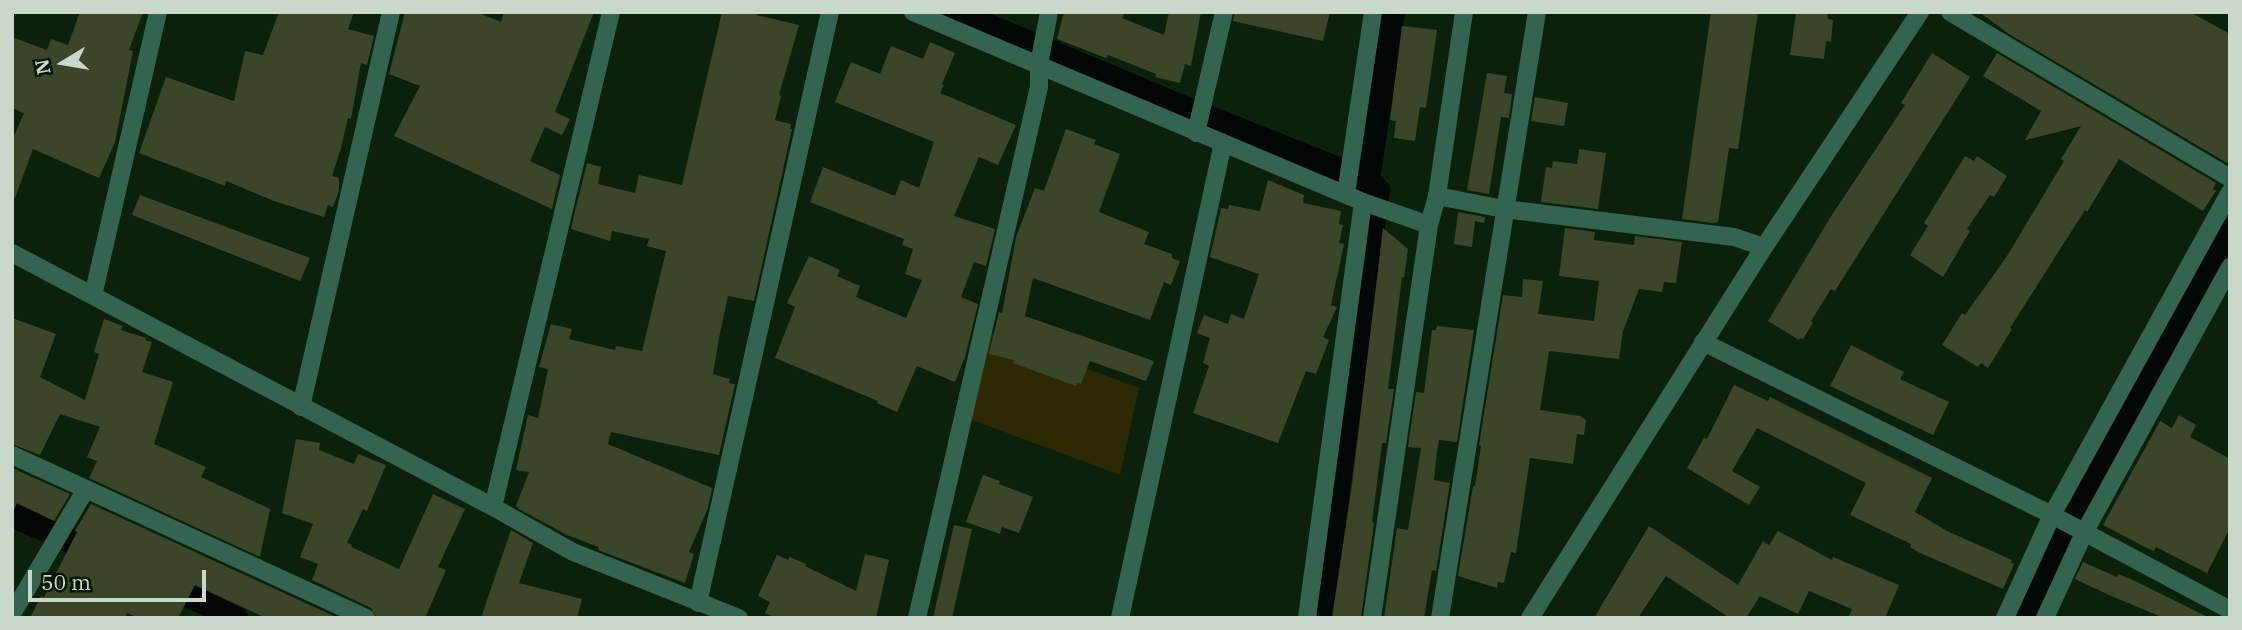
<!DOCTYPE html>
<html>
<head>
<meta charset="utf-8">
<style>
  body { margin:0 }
  #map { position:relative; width:2242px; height:630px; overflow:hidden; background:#0b210c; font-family:"IBM Plex Serif",serif }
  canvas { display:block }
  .frame { position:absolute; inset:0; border:14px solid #cad8c9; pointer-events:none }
  .north { position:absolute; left:28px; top:28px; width:70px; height:70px; -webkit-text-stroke:5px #031804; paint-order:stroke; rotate:259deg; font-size:19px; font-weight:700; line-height:28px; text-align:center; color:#cad8c9 }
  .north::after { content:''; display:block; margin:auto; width:24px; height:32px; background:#cad8c9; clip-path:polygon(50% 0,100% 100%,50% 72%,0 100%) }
  .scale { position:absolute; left:28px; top:570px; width:178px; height:32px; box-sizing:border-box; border:4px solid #cad8c9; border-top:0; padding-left:9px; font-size:21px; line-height:24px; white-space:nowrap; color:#cad8c9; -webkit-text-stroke:5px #031804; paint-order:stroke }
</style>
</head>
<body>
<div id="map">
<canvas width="2242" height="630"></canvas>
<div class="frame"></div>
<div class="north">N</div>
<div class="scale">50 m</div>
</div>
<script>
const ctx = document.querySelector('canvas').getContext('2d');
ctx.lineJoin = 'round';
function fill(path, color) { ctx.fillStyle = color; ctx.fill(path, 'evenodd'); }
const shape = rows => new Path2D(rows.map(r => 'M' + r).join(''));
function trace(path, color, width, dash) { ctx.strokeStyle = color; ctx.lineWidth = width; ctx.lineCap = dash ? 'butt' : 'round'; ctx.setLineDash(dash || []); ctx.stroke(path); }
fill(shape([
  [980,329,1139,388,1120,475,959,415]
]), '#2d2a03');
trace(shape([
  [956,12,1175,104,1368,181],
  [12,515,101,555],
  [159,582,236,618],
  [1321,618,1378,190,1368,181,1393,12],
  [2028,618,2078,508,2230,231]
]), '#000705', 24);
fill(shape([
  [80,12,143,12,129,50,133,51,115,142,99,178,33,149,15,198,12,198,12,141,24,113,12,108,12,37,47,50,51,39,68,45],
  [279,12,354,12,348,29,374,36,367,65,361,63,351,119,348,118,341,148,332,176,339,178,339,191,333,207,328,205,324,217,274,201,226,181,225,186,139,153,166,77,234,101,245,51,263,55],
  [405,12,476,12,501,22,504,12,594,12,555,112,570,119,562,135,545,127,530,161,560,175,552,209,394,136,420,86,389,74],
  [722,12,757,12,756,15,799,25,779,95,781,96,775,120,791,124,790,129,792,129,754,301,728,296,719,338,713,374,730,379,729,383,735,384,719,455,611,432,608,444,712,488,708,508,689,552,694,554,685,583,598,550,599,547,567,535,519,509,516,506,529,472,516,470,528,415,538,418,548,369,539,367,551,324,572,329,569,339,615,350,616,346,642,351,666,251,647,246,649,239,612,231,610,241,571,229,574,215,587,163,601,167,598,184,635,193,639,175,682,185],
  [1064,12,1125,12,1122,18,1164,35,1169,12,1201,12,1191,66,1185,64,1180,83,1155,77,1156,74,1108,55,1106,58,1057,39],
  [1235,12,1330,12,1323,41,1233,21],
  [1711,12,1758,12,1738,149,1729,148,1718,222,1713,223,1682,219],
  [1796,12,1827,12,1828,19,1833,20,1831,42,1826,41,1824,59,1790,55],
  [1979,12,2190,12,2230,34,2230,159,2227,163,2009,34],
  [1402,26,1437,30,1426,108,1420,107,1415,141,1394,138,1396,121,1390,120],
  [930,42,955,53,942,84,944,85,940,93,1016,125,998,165,979,157,954,216,995,229,986,266,974,262,961,297,978,304,965,357,955,382,917,366,897,412,877,403,878,401,775,358,795,307,787,303,809,256,840,270,837,276,860,286,856,297,906,318,922,280,905,274,913,249,902,245,904,239,810,202,823,167,895,196,901,180,919,188,934,142,835,102,851,62,880,74,891,46,923,59],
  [1932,53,1970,77,1835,291,1831,289,1811,321,1813,323,1803,339,1800,338,1799,340,1768,321,1830,218,1905,105,1901,103],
  [1997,53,2216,183,2213,189,2216,191,2203,211,2119,159,2087,212,2085,210,2010,328,2012,329,1988,368,1981,363,1978,367,1942,345,1962,313,1965,315,2007,256,2064,161,2061,159,2081,126,2025,140,2041,111,1983,76],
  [1487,73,1507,76,1504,93,1512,94,1509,118,1501,117,1489,194,1467,190],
  [1535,97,1568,103,1564,126,1531,121],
  [1066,129,1096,140,1094,144,1120,154,1099,212,1149,232,1144,244,1172,254,1172,258,1180,261,1171,285,1164,282,1150,320,1033,278,1025,316,1154,361,1146,381,1090,361,1081,384,1077,383,1076,386,1013,363,1014,360,989,354,999,312,1002,313,1016,237,1035,188,1044,191],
  [1579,149,1606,153,1598,209,1541,202,1546,167,1552,168,1553,161,1577,164],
  [1965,156,1974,161,1977,156,2007,176,1994,197,1990,195,1967,229,1970,231,1943,277,1910,255,1928,226,1924,223],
  [1268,180,1304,195,1303,203,1341,211,1339,224,1343,225,1339,243,1344,244,1331,305,1337,307,1323,337,1329,340,1316,374,1306,371,1278,443,1193,413,1209,366,1203,363,1210,338,1197,333,1204,315,1228,324,1231,314,1244,319,1259,274,1210,257,1221,208,1228,209,1229,205,1260,211],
  [140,195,310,258,300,281,132,215],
  [1458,212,1485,217,1484,223,1475,221,1472,247,1454,244],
  [1383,228,1408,249,1404,277,1402,277,1388,389,1394,389,1386,443,1382,443,1372,522,1374,523,1361,618,1332,618,1352,485],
  [1565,228,1595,232,1594,240,1634,245,1635,236,1682,242,1676,283,1664,282,1662,292,1639,289,1623,331,1619,359,1549,351,1540,410,1580,416,1586,420,1584,435,1577,434,1573,464,1530,458,1516,553,1511,552,1504,583,1498,582,1497,588,1458,576,1473,486,1475,486,1481,446,1479,445,1503,295,1522,297,1523,279,1543,281,1538,314,1594,321,1599,281,1559,276],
  [12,318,56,334,40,377,85,400,99,354,94,352,104,319,123,326,121,330,146,338,145,340,152,342,142,372,173,382,154,444,206,467,201,477,270,509,260,557,89,478,97,461,87,457,100,427,60,414,40,455,12,444],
  [1437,326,1474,330,1457,442,1439,440,1437,451,1434,480,1450,483,1436,571,1432,570,1424,618,1384,618,1397,528,1408,530,1421,448,1408,447,1416,392,1424,393,1432,330,1436,330],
  [1851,345,1904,372,1900,379,1949,402,1933,435,1830,386],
  [1734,385,1768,401,1770,397,1932,478,1915,512,1947,531,2012,560,2011,562,2014,564,2003,589,1918,552,1910,547,1911,544,1850,515,1866,483,1757,428,1732,471,1760,487,1749,505,1687,468,1704,438,1707,439],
  [2179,415,2196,425,2190,437,2230,459,2230,528,2207,573,2156,547,2154,551,2147,548,2103,525,2160,421,2172,428],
  [296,439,320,443,319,450,354,464,358,454,386,465,367,511,363,509,347,543,352,545,351,547,399,569,433,494,465,509,438,567,446,570,425,618,377,618,371,608,312,580,318,564,300,557,313,524,282,513],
  [12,468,70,494,54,521,17,503,12,514],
  [983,475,1000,481,999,484,1033,497,1019,533,1002,527,1000,534,966,522],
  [91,504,338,618,266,618,195,585,178,618,139,618,127,613,125,618,30,618,41,596,44,597,77,532,75,531],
  [954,525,972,529,952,618,933,618],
  [1649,526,1738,585,1763,541,1769,545,1778,531,1832,560,1833,557,1899,585,1885,618,1848,618,1852,609,1809,591,1798,614,1760,596,1746,618,1730,618,1666,576,1638,618,1594,618],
  [511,530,533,543,519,583,582,599,577,618,481,618],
  [865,554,889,560,876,618,776,618,765,613,770,602,758,596,777,555,788,560,790,557,806,564,805,566,856,591],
  [2083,562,2117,577,2118,574,2135,581,2210,618,2164,618,2109,595,2075,579]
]), '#3b4629');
trace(shape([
  [1950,12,2230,178],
  [1196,133,1224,12],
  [1346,194,1373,12],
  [1437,196,1504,209,1734,237,1764,247],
  [12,253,493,507,573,552,739,618],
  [93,296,158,12],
  [301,407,391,12],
  [12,455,366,618],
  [493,507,611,12],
  [698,603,830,12],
  [12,614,86,489],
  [917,618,1039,87,1039,64,1049,12],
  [1120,618,1223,143],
  [1307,618,1363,202],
  [1440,618,1537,12],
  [2005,618,2052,515,2230,192],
  [2045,618,2084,533,2230,267]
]), '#33644f', 18);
trace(shape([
  [913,12,1363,202,1429,225],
  [1703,342,2052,515,2230,610],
  [1372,618,1429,225,1437,196,1464,12],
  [1530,618,1764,247,1920,12]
]), '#33644f', 18);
</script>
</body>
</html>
